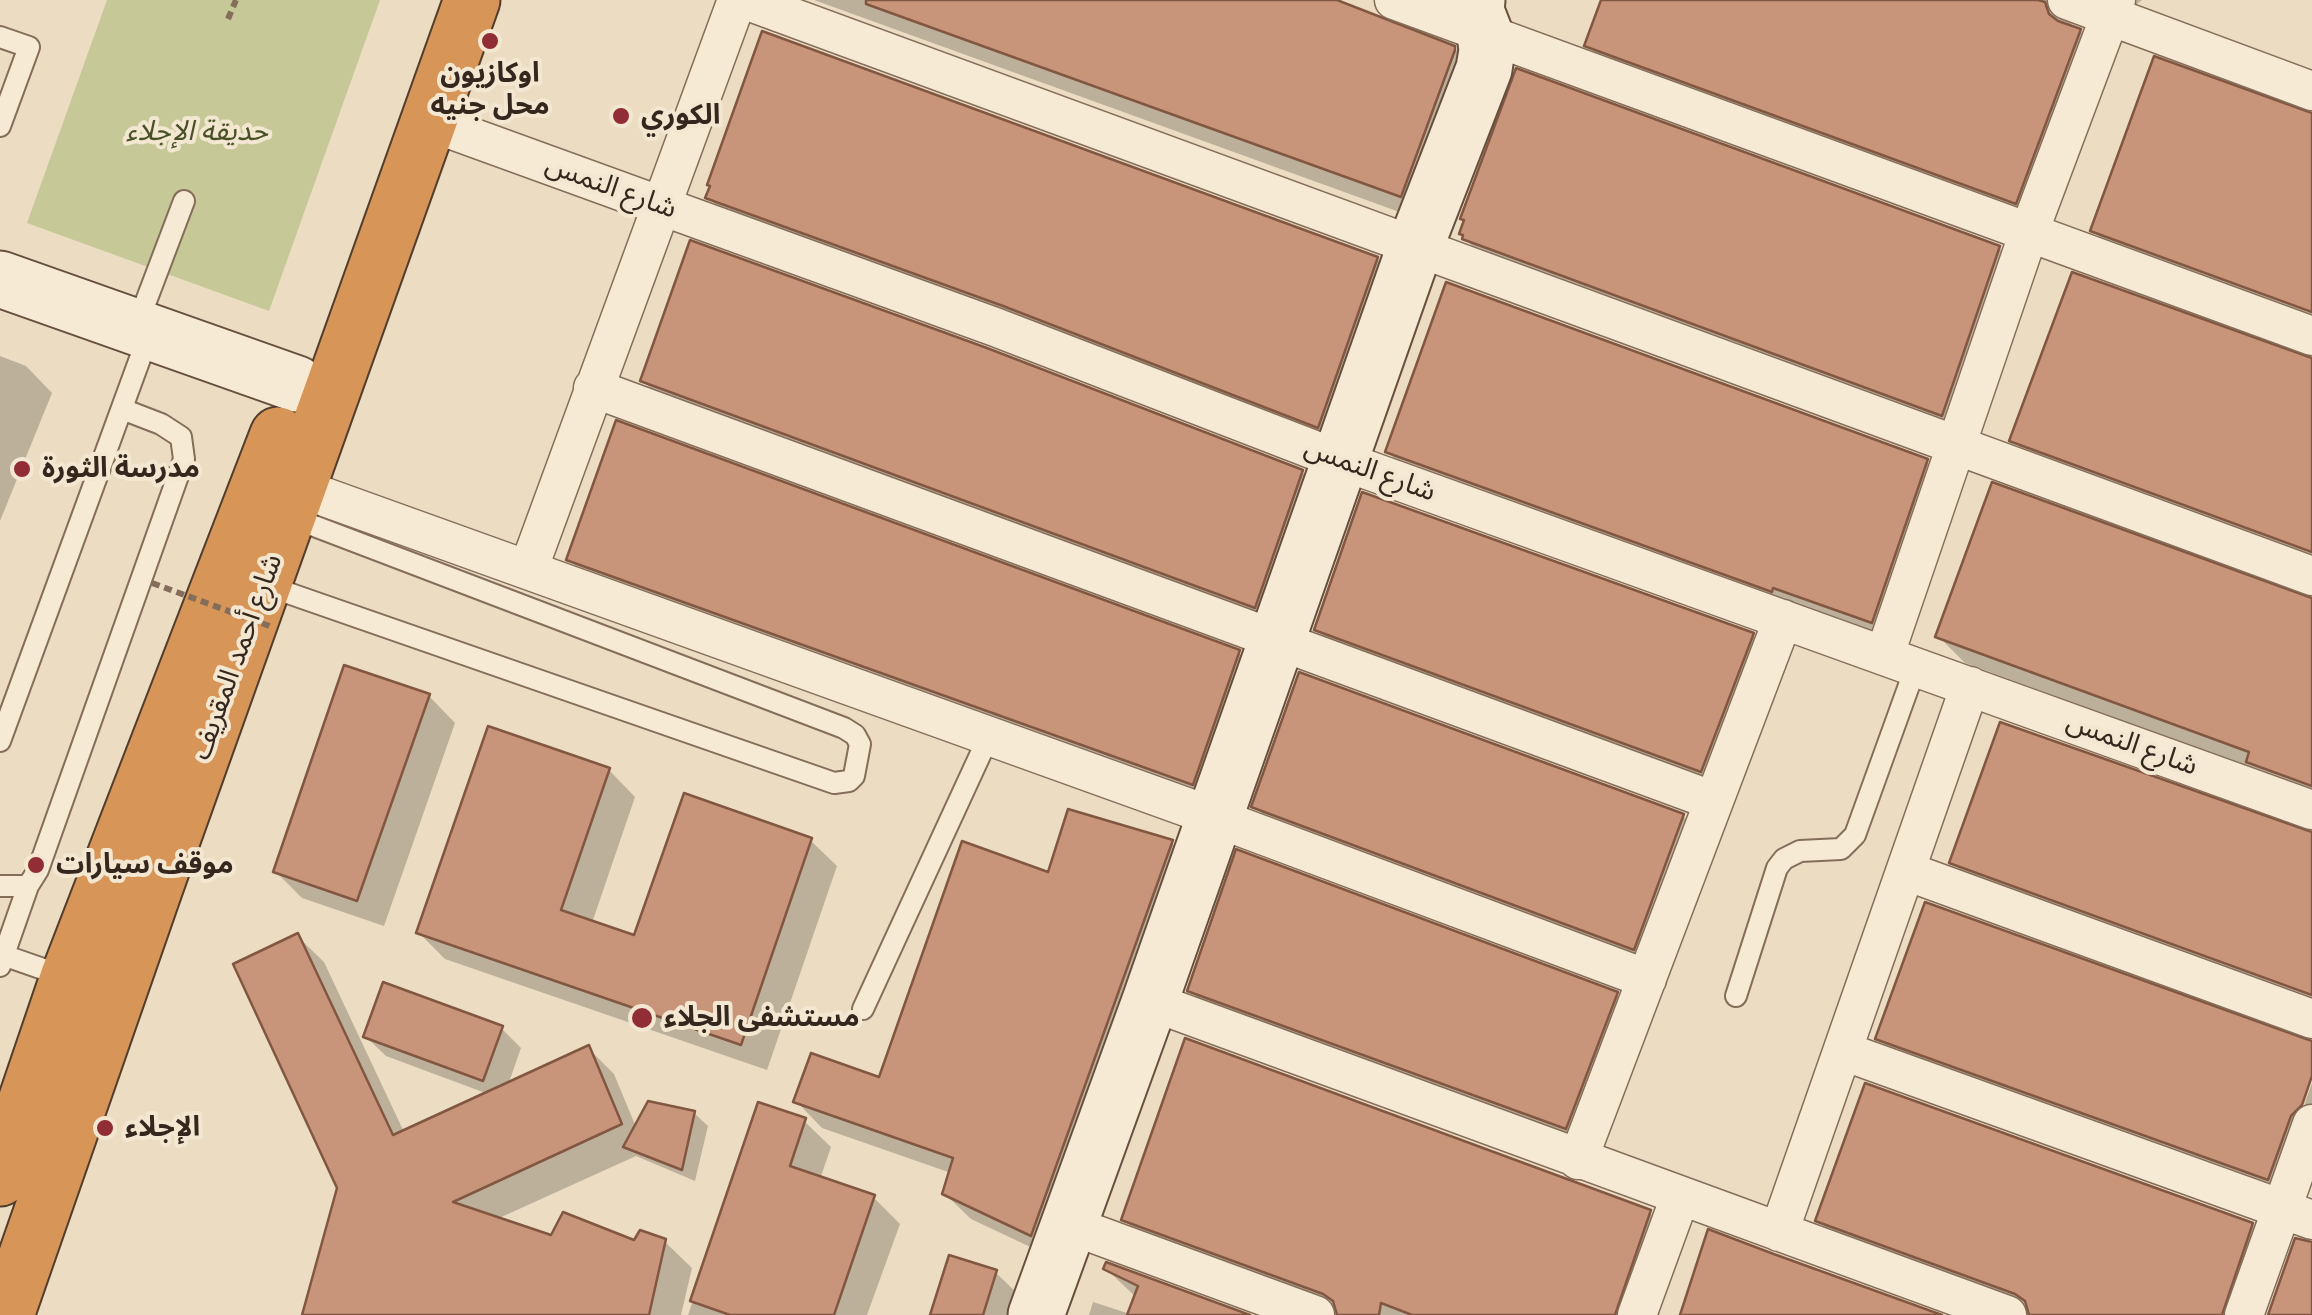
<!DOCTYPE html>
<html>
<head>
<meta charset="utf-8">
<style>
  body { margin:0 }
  canvas { display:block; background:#ebdcc2 }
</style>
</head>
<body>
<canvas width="2312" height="1315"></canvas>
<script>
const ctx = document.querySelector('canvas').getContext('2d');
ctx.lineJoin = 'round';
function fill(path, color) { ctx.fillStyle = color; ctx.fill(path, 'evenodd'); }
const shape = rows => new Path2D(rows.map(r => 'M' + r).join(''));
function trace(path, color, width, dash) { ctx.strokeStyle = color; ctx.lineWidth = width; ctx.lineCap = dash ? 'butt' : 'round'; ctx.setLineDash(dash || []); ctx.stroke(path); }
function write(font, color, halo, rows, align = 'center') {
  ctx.font = font + ' "Roboto Serif","Noto Sans Arabic",serif'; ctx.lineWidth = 8; ctx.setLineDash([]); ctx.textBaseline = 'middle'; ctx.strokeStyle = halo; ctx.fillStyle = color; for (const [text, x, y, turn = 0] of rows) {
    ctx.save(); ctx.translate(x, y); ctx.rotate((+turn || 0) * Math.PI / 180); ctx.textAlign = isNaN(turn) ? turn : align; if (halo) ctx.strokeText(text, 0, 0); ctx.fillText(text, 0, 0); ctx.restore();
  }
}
fill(shape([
  [107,0,380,0,269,311,27,223]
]), '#c6c997');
fill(shape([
  [814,0,1330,0,1454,48,1480,75,1427,222],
  [1604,0,2142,0,2126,13,2072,18,2071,27,2080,31,2106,58,2042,228,1614,71,1587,45],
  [2312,114,2312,327,2119,256,2092,230],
  [712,187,1377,259,1403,285,1345,452,735,224,708,197],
  [1466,222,1999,248,2026,274,1969,441,1491,265,1465,239],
  [0,356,26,366,52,393,0,521],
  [2312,360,2312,567,2039,467,2012,440],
  [642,380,1302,472,1328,499,1281,633,669,407],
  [1388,452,1926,461,1953,487,1898,648,1414,478],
  [569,559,1239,653,1265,679,1219,810,596,586],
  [2312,600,2312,803,2275,788,2257,770,1965,663,1938,636],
  [1317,629,1752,635,1779,661,1727,797,1343,655],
  [429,696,455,723,384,926,302,898,276,872],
  [609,770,635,797,592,923,636,939,810,840,837,866,767,1070,445,959,419,933],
  [1254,806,1683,816,1710,843,1660,975,1281,833],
  [2312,834,2312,1010,1979,889,1952,862],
  [1172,843,1198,869,1058,1260,971,1219,944,1193,951,1173,822,1128,796,1101,881,1080],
  [297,936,324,962,404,1132,488,1094,386,1056,365,1036,501,1028,521,1048,508,1085,588,1048,614,1074,636,1127,694,1113,708,1126,695,1181,636,1156,497,1219,552,1238,665,1242,692,1268,681,1315,304,1315,340,1188],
  [1190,990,1616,994,1643,1021,1592,1154,1216,1016],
  [1878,1038,2312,1043,2312,1068,2295,1116,2300,1117,2312,1083,2312,1156,2294,1205,1905,1065],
  [759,1105,804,1121,831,1147,820,1179,873,1197,900,1224,867,1315,688,1315],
  [1650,1213,1676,1239,1648,1315,1339,1315,1150,1246,1124,1219],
  [1818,1220,2252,1225,2278,1251,2257,1315,2031,1315,1844,1246],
  [1106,1269,1242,1315,1089,1315,1093,1302,1130,1314,1136,1297],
  [995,1272,1016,1292,1009,1315,933,1315]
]), '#0003');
const building = shape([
  [866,0,1337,0,1455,46,1455,50,1401,197,866,4,866,0],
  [1601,0,2038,0,2045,2,2049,14,2058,21,2081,29,2016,204,1584,46,1601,0],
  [762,31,1378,257,1318,428,1003,306,705,198,710,186,707,185,762,31],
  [2154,56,2312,113,2312,312,2090,231,2154,56],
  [1516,68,2000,246,1942,416,1462,239,1463,235,1459,234,1464,220,1460,219,1516,68],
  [690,240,987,348,1303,470,1255,608,640,381,690,240],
  [2072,272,2312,358,2312,552,2009,441,2072,272],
  [1446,282,1928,459,1872,623,1773,588,1772,592,1385,452,1446,282],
  [616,420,1240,650,1193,785,566,560,616,420],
  [1992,482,2312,598,2312,786,2246,762,2249,752,1935,637,1992,482],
  [1362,492,1754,633,1701,772,1314,630,1362,492],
  [344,665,430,694,357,901,273,872,344,665],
  [1299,672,1684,814,1634,950,1251,807,1299,672],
  [2000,722,2312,832,2312,995,1949,863,2000,722],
  [488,726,610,768,561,910,634,935,684,793,812,838,741,1045,416,933,488,726],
  [1068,809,1173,840,1031,1236,942,1194,953,1158,793,1102,811,1053,879,1077,962,841,1048,872,1068,809],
  [1236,849,1618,992,1566,1129,1187,991,1236,849],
  [1925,902,2312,1041,2312,1076,2302,1105,2291,1116,2268,1180,1875,1039,1925,902],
  [298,933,393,1135,589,1045,622,1124,453,1202,551,1235,563,1212,634,1240,640,1230,666,1239,649,1315,302,1315,337,1188,233,964,298,933],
  [383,982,503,1026,483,1081,363,1037,383,982],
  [1185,1038,1651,1210,1615,1315,1412,1315,1381,1303,1379,1315,1337,1315,1333,1301,1323,1294,1121,1220,1185,1038],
  [1865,1083,2253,1223,2222,1315,2029,1315,2025,1301,2015,1294,1815,1221,1865,1083],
  [648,1101,695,1111,682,1170,623,1147,648,1101],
  [758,1102,806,1118,790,1166,875,1195,834,1315,730,1315,690,1301,758,1102],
  [1708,1229,1771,1253,1942,1315,1680,1315,1708,1229],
  [2295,1238,2312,1242,2312,1315,2268,1315,2295,1238],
  [949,1255,997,1270,983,1315,930,1315,949,1255],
  [1106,1262,1250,1315,1127,1315,1138,1286,1103,1269,1106,1262]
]);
fill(building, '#c8957a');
trace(building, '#825741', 2.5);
const lane = shape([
  [0,37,29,47,0,126],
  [137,325,184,201],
  [265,585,834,783,849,781,854,776,860,744,855,735,844,728,288,516],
  [0,741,149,334],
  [0,886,28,886,38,870,184,459,181,437,161,424,122,409],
  [0,954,66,977],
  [0,966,28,886],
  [1736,996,1777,868,1784,859,1800,851,1841,849,1855,835,1916,666],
  [863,1009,988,738]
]);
const street = shape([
  [745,0,2312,576],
  [1394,0,2312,336],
  [2067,0,2312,91],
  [430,122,995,327,1340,460,2312,810],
  [593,388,1714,801],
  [297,487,1214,817,1647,979],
  [528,570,737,0],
  [1885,654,2029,232,2116,0],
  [1906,871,2312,1019],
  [1150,1001,2007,1315],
  [1843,1051,2312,1220],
  [1578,1160,1783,619],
  [1070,1225,1315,1315],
  [1779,1232,1970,686],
  [1637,1315,1680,1197],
  [2244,1315,2312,1124]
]);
const secondary = shape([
  [0,279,297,384],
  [1036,1315,1150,1001,1415,247,1484,69,1487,50,1485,34,1476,11,1477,0]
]);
const highway = shape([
  [0,1178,68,978,278,435],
  [6,1315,155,887,472,0]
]);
trace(lane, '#846e5a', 24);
trace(street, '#846e5a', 41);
trace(secondary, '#664f3e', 59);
trace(highway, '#523d2e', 59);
trace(shape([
  [228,19,236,0]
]), '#846e5a', 6, [8, 5]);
trace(lane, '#f7ead5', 20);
trace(street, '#f7ead5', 38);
trace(secondary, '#f7ead5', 55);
trace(highway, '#d79657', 55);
trace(shape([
  [152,583,272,627]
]), '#846e5a', 6, [8, 5]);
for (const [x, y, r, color] of [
  [490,41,10,"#902d35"],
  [621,116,10,"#902d35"],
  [22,469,10,"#902d35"],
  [36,865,10,"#902d35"],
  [642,1018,12,"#902d35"],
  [105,1128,10,"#902d35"]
]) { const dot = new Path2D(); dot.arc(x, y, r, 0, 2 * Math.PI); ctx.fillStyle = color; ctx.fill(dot); trace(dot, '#f3e7d1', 4); }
write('bold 28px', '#35271e', '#f3e7d1', [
  ["اوكازيون",490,74,"center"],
  ["محل جنيه",490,106,"center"],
  ["الكوري",641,116],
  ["مدرسة الثورة",42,469],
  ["موقف سيارات",56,865],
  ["مستشفى الجلاء",664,1018],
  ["الإجلاء",125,1128]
], 'left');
write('italic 28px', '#485025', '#f3e7d1', [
  ["حديقة الإجلاء",197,132]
]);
write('28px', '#35271e', '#f3e7d1', [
  ["شارع النمس",611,187,20],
  ["شارع النمس",1370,470,20],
  ["شارع أحمد المقريف",237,657,-70],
  ["شارع النمس",2132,744,20]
]);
</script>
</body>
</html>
